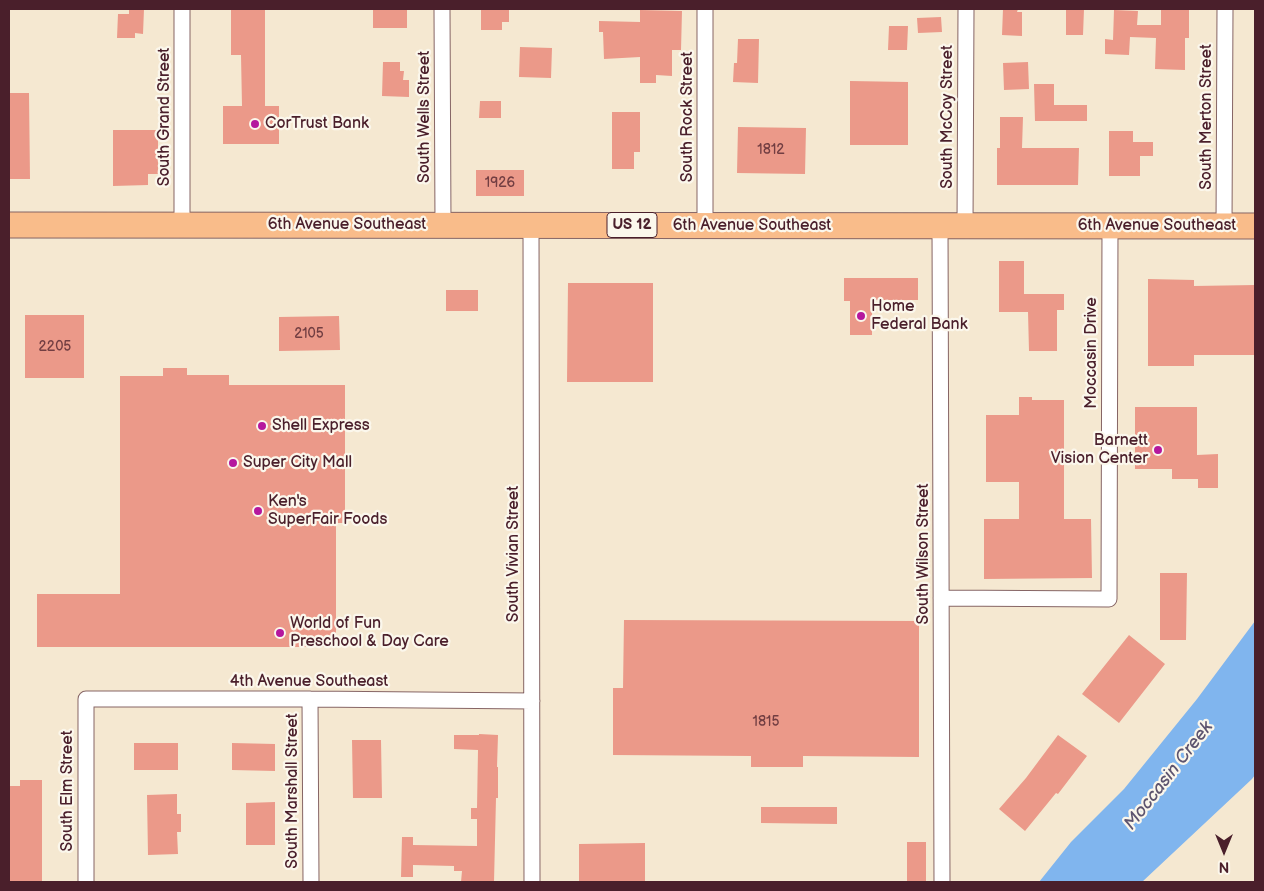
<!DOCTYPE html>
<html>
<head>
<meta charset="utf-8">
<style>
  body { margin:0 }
  #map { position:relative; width:1264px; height:891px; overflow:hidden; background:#f5e8d1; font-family:"Balsamiq Sans",sans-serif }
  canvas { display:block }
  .frame { position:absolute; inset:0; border:10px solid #4a1f2b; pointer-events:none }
  .north { position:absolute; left:1199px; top:826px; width:50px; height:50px; -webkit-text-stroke:4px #fbf7ec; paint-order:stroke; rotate:180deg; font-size:14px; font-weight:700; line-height:20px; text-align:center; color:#4a1f2b }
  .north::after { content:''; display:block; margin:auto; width:18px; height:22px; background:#4a1f2b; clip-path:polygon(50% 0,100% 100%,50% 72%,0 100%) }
</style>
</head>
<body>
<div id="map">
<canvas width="1264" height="891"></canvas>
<div class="frame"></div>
<div class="north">N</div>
</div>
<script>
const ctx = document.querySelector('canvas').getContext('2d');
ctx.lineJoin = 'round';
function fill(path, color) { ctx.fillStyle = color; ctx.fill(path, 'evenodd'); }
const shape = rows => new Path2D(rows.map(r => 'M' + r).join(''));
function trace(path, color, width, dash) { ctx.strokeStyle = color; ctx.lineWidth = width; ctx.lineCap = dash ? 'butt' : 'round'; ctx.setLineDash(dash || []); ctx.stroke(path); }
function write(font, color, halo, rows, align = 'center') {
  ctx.font = font + ' "Balsamiq Sans",sans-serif'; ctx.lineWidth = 4.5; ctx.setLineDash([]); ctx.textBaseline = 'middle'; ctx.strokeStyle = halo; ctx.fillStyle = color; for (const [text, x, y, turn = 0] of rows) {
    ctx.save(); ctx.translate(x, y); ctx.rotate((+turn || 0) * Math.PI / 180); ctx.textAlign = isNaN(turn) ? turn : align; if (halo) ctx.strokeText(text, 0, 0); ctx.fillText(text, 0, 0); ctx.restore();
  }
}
fill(shape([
  [1255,621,1255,775,1252,779,1142,882,1039,882,1071,842,1124,789,1197,699]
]), '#80b5ee');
fill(shape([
  [129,9,144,9,143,34,135,33,135,38,117,38,118,14,129,14],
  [231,9,265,9,265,106,279,106,279,144,223,144,223,106,242,106,241,55,231,55],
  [373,9,407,9,407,28,373,28],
  [481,9,509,9,509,22,502,22,502,30,481,30],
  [1003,9,1018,9,1017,12,1022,12,1022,36,1002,35],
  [1066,9,1084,9,1083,35,1066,35],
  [640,10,682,11,681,50,672,50,672,76,656,75,656,83,640,83,640,57,604,59,603,32,599,32,599,21,640,22],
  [1114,10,1138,11,1137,25,1161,25,1161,10,1189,10,1189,38,1185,38,1185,70,1155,69,1156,38,1130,37,1129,55,1105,54,1105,39,1113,40],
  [941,17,942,32,918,33,917,18],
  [889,26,908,26,907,50,888,50],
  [738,39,759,39,758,83,733,82,734,63,737,63],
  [520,47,552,48,551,78,519,77],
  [383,62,400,62,400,71,404,71,403,80,409,80,409,97,382,96],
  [1028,62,1029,89,1004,90,1003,63],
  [850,81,908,82,908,145,850,145],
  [1034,84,1054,84,1054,105,1087,105,1087,121,1035,121],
  [9,93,29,93,30,179,9,179],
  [480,101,501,101,501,118,479,118],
  [612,112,640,112,640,152,634,152,634,169,612,169],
  [1000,117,1023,117,1022,148,1079,148,1078,185,997,185,997,148,1000,148],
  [738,127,806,128,805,174,737,173],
  [113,130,158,130,158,174,148,174,148,185,113,186],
  [1109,131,1133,131,1133,142,1153,142,1153,156,1140,156,1140,176,1109,176],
  [476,170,524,170,524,196,476,196],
  [999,261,1024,261,1024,294,1064,294,1064,310,1057,310,1057,351,1029,351,1028,312,999,312],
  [844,278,918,278,918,300,872,300,872,335,850,335,850,301,844,301],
  [1148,279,1194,280,1194,286,1255,285,1254,355,1194,355,1194,366,1148,366],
  [568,283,653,283,653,382,567,382],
  [446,290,478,290,478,311,446,311],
  [25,315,84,315,84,378,25,378],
  [339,316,340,350,279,351,279,317],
  [163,368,187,368,187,375,229,375,229,385,345,385,345,523,336,523,336,647,37,647,37,594,120,594,120,376,163,376],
  [1019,397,1032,397,1032,400,1064,400,1064,519,1091,519,1092,578,984,579,984,519,1019,519,1019,482,986,482,986,415,1019,415],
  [1135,407,1197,407,1197,455,1218,454,1218,488,1198,488,1198,479,1172,479,1172,469,1135,469],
  [1160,573,1187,573,1186,640,1160,640],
  [624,620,919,621,919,757,803,756,803,767,751,767,751,756,613,755,613,688,623,688],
  [1129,635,1165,664,1119,723,1082,694],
  [479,734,498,735,497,767,498,767,498,798,496,798,494,882,461,882,462,871,454,871,454,866,413,865,413,877,401,877,402,837,413,837,413,845,477,846,477,819,471,819,471,808,477,808,478,750,454,749,454,735,479,735],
  [1058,735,1087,756,1058,794,1056,793,1025,831,999,809,1026,778],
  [352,740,381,740,382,798,353,798],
  [134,743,178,743,178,770,134,770],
  [232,743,275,744,275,771,232,770],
  [20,780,42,780,42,882,9,882,9,786,20,786],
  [177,794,177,814,181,814,181,832,177,832,178,854,148,855,147,795],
  [275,802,275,845,246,845,246,803],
  [761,807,837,807,837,824,761,823],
  [907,842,926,842,926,882,907,882],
  [645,843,645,882,579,882,579,844]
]), '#eb9989');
const minor = shape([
  [442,9,443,225],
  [182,225,182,9],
  [531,225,532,882],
  [705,226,705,9],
  [940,226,942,882],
  [965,226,966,9],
  [1224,226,1225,9],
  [941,598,1109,599,1110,226],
  [310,699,311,882],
  [86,882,86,699,310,699,532,701]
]);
const trunk = shape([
  [9,225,1255,226]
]);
trace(minor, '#866565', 17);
trace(trunk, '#866565', 27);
trace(minor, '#fff', 15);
trace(trunk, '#f9bc8a', 25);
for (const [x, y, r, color] of [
  [255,124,5,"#b5179e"],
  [861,316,5,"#b5179e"],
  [262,426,5,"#b5179e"],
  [1158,450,5,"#b5179e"],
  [233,463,5,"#b5179e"],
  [258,511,5,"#b5179e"],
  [280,633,5,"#b5179e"]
]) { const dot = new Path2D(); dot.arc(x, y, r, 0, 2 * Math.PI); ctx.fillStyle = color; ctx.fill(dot); trace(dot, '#fbf7ec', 2); }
write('14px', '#723e42', null, [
  ["1812",771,150],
  ["1926",500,183],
  ["2105",309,334],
  ["2205",55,347],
  ["1815",766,722]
]);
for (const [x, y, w] of [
  [632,225,50]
]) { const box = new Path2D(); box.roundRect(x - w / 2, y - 12.5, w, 25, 4); ctx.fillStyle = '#fbf7ec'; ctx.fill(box); trace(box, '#4a1f2b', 1); }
write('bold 15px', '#4a1f2b', null, [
  ["US 12",632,225]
]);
write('16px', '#4a1f2b', '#fbf7ec', [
  ["South Grand Street",165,117,-90],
  ["South Wells Street",425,117,-90],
  ["South Rock Street",688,117,-90],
  ["South McCoy Street",948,117,-90],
  ["South Merton Street",1207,117,-90],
  ["6th Avenue Southeast",347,225],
  ["6th Avenue Southeast",752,226],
  ["6th Avenue Southeast",1157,226],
  ["Moccasin Drive",1092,353,-90],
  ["South Vivian Street",514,554,-90],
  ["South Wilson Street",924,554,-90],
  ["4th Avenue Southeast",309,682],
  ["South Elm Street",68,791,-90],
  ["South Marshall Street",293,791,-90]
]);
write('16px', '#4a1f2b', '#fbf7ec', [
  ["CorTrust Bank",265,124],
  ["Home",871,307],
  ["Federal Bank",871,325],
  ["Shell Express",272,426],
  ["Barnett",1148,441,"right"],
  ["Vision Center",1148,459,"right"],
  ["Super City Mall",243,463],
  ["Ken's",268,502],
  ["SuperFair Foods",268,520],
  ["World of Fun",290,624],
  ["Preschool & Day Care",290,642]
], 'left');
write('italic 18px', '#5d546f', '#fbf7ec', [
  ["Moccasin Creek",1169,776,-52]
]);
</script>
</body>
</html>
